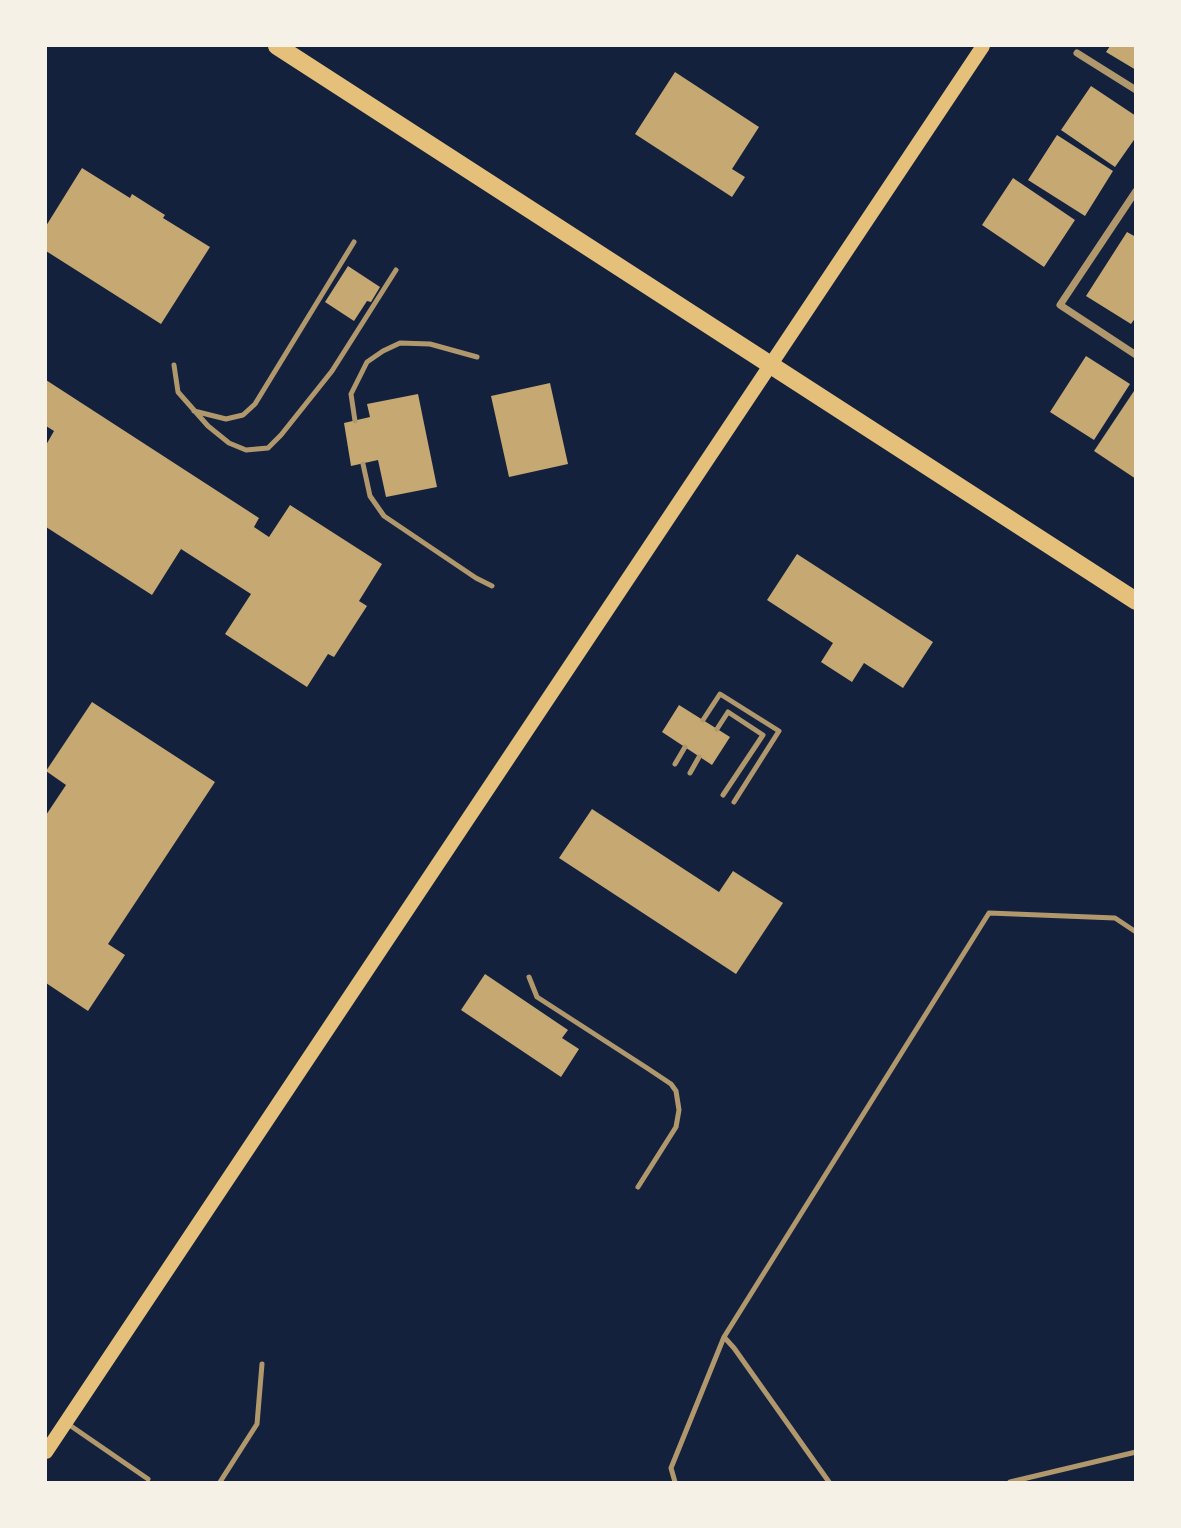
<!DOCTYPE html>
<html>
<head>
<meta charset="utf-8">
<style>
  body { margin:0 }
  #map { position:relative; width:1181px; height:1528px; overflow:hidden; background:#14213d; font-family:Raleway,sans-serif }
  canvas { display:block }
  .frame { position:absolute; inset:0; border:47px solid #f6f1e7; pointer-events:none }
</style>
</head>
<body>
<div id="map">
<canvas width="1181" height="1528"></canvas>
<div class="frame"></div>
</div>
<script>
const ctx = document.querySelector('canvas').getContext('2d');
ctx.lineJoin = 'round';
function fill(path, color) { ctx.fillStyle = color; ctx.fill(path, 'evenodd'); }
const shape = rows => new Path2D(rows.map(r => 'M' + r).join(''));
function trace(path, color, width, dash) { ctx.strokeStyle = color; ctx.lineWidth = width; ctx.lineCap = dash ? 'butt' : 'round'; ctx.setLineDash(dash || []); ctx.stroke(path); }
fill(shape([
  [1110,46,1136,46,1136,70,1106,52],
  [675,72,759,127,732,169,745,177,732,197,635,134],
  [1091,86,1136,116,1136,137,1115,167,1061,130],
  [1057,135,1113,171,1085,216,1028,180],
  [82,168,130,198,132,194,165,215,163,218,210,247,161,324,46,251,46,226],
  [1013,178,1075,220,1044,267,982,225],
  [1127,232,1136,237,1136,317,1131,324,1086,296],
  [348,266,380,287,371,302,367,301,354,321,325,302],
  [1086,356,1130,384,1094,440,1050,412],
  [46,380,259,518,254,527,269,537,290,505,382,564,359,601,367,606,334,657,328,654,307,687,225,634,251,594,181,549,152,595,46,527,46,445,54,431,46,426],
  [550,383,568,464,509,477,491,396],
  [1136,388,1136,479,1094,451],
  [418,394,437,487,386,497,378,460,351,466,344,423,370,417,367,404],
  [797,554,933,642,903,688,864,663,852,682,821,662,833,643,767,600],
  [92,702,215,782,108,944,125,955,88,1011,46,983,46,815,66,785,46,771],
  [679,705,730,737,712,765,662,732],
  [592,809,719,892,733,871,783,903,736,974,559,858],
  [485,974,568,1030,562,1038,579,1049,561,1077,461,1010]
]), '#c6a872');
trace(shape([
  [174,365,178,392,208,426,229,443,246,450,268,448,281,435,332,371,396,270],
  [194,411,226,419,243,415,255,404,354,242],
  [355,421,351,394,367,362,383,351,400,343,430,344,477,357],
  [363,464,370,496,384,516,476,578,492,586],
  [703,720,720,694,779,731,734,802],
  [717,729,728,712,763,735,723,795],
  [675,764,685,747],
  [690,773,699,757],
  [529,977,537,997,647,1068,671,1084,676,1091,679,1110,676,1127,638,1187],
  [724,1337,734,1348,829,1482],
  [68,1424,148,1479],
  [220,1482,257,1424,262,1364],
  [675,1482,671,1468,724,1337,989,913,1115,918,1136,932],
  [1010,1482,1136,1452]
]), '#b1986c', 5);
trace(shape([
  [1077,53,1136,90],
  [1136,191,1060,305,1136,355]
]), '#b1986c', 7);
trace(shape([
  [46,1452,983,46]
]), '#e5c07b', 14);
trace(shape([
  [277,46,1136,601]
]), '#e5c07b', 18);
</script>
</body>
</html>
